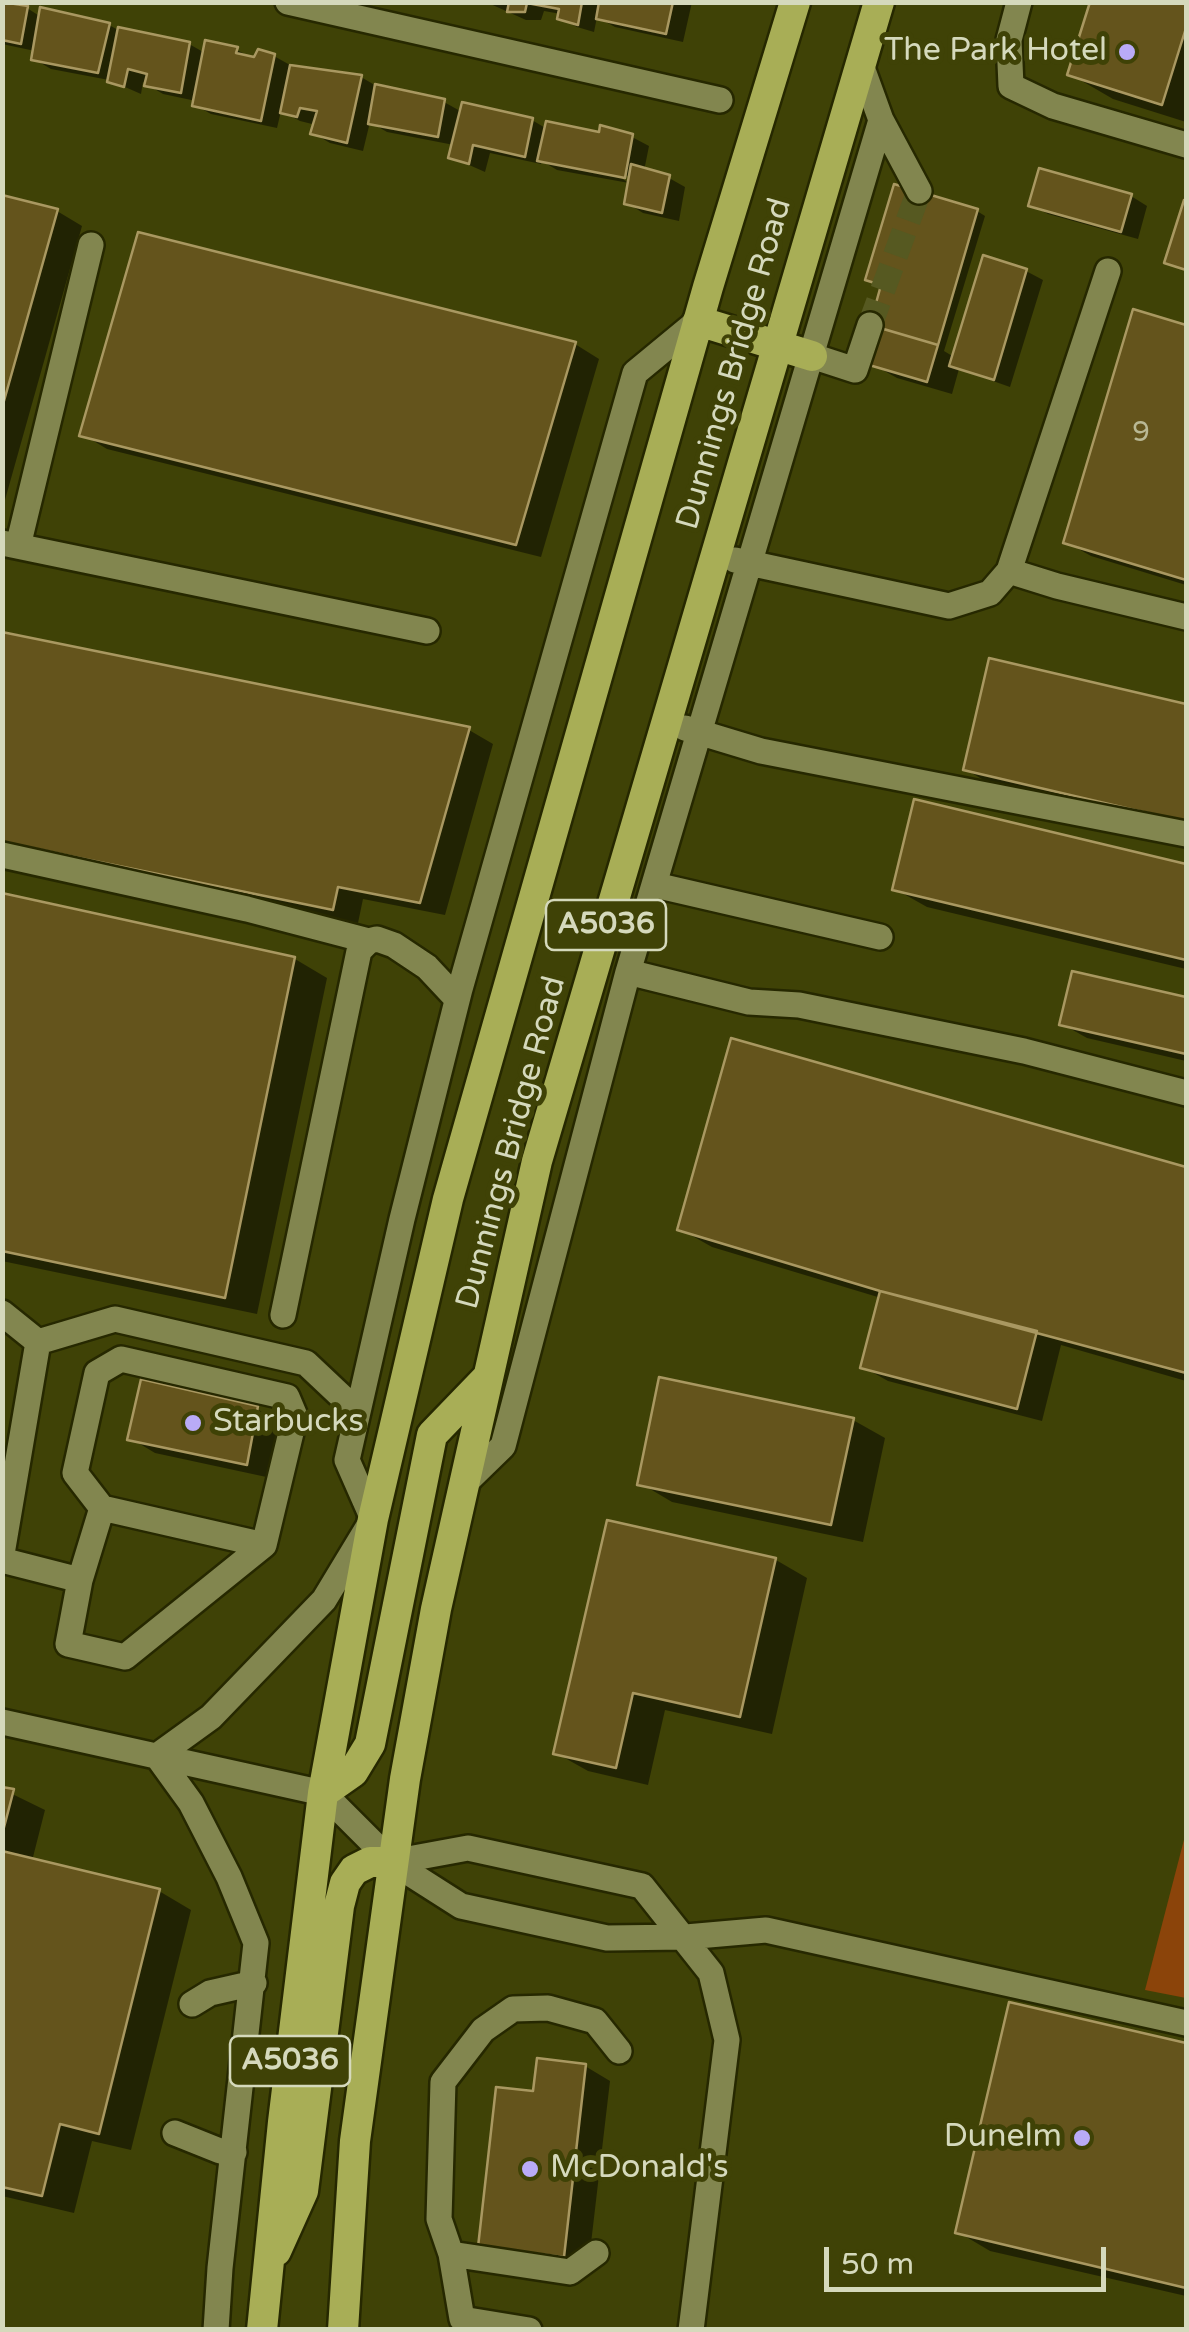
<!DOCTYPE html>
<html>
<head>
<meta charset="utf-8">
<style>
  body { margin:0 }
  #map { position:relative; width:1189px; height:2332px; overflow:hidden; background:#3f4206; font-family:"Varela Round",sans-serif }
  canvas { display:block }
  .frame { position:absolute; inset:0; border:5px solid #d5d9bc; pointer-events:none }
  .scale { position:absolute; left:824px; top:2247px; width:282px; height:45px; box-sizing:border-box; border:5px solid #d5d9bc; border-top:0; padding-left:12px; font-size:30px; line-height:35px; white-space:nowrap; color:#d5d9bc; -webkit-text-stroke:8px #3f4206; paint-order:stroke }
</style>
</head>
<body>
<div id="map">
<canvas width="1189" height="2332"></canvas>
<div class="frame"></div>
<div class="scale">50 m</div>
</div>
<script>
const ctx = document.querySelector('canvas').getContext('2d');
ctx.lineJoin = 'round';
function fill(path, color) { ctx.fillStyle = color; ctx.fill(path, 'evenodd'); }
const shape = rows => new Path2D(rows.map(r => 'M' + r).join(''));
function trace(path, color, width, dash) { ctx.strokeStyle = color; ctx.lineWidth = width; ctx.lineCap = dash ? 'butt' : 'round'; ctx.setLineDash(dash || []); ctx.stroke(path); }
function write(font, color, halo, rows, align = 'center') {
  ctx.font = font + ' "Varela Round",sans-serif'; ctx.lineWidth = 10; ctx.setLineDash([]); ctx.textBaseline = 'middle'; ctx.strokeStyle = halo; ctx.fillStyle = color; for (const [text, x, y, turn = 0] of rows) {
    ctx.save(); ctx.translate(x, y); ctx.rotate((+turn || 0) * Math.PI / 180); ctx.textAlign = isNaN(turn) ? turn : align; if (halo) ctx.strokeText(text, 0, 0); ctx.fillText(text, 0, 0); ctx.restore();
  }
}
fill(shape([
  [1186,1832,1186,1998,1145,1990]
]), '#8b440a');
fill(shape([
  [486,2,692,2,683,42,615,27,597,17,594,32,577,27,560,18,561,14,544,11,541,20,526,20],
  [1093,2,1186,2,1186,122,1113,99,1070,74],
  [2,3,27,8,41,17,109,25,120,31,189,44,205,53,207,43,237,50,256,60,274,56,290,65,361,77,378,87,444,102,462,112,532,120,547,129,632,137,649,146,644,171,669,178,685,187,679,221,643,213,627,203,631,178,615,169,613,173,629,183,557,170,542,161,541,164,490,153,485,172,451,157,454,145,387,132,370,122,363,151,330,143,313,133,316,125,300,121,281,111,277,128,211,114,195,105,196,101,163,94,143,82,141,94,109,80,51,69,34,59,35,51,2,44],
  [1131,196,1147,206,1138,239,1048,214,1031,205],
  [2,198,57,211,82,226,3,507],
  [977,211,985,216,944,351,954,357,1026,271,1043,280,1010,387,959,369,952,394,897,378,872,364,883,328,884,286,868,279],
  [1134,312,1186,328,1186,585,1091,556,1066,542],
  [575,344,599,359,541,557,107,449,82,434],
  [2,635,469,730,493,744,445,915,363,899,358,923,2,849],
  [990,661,1186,706,1186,831,997,788,965,769],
  [916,802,1186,866,1186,969,927,907,895,889],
  [2,896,295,959,327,978,257,1314,2,1261],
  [1073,974,1186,999,1186,1061,1087,1038,1062,1024],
  [733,1041,1186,1169,1186,1381,1061,1345,1042,1421,888,1381,863,1367,881,1298,712,1247,680,1229],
  [257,1409,282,1423,271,1478,155,1453,130,1438],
  [853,1420,885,1438,863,1542,672,1502,640,1483],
  [776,1560,807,1578,772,1734,665,1710,648,1785,588,1771,556,1753],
  [2,1789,45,1810,32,1861,159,1891,191,1910,131,2150,92,2141,74,2213,2,2196],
  [1011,2005,1186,2045,1186,2296,990,2251,958,2232],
  [585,2066,610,2081,588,2269,480,2246,536,2094]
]), '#0007');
const building = shape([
  [2,2,28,6,21,44,2,40,2,2],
  [509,2,582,2,578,25,557,19,559,9,527,3,525,12,507,12,509,2],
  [599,2,673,2,666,34,596,19,599,2],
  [1090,2,1186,2,1186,28,1162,105,1067,75,1090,2],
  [40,7,110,23,98,73,31,60,40,7],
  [118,27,190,42,181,93,144,86,147,74,128,69,124,87,107,82,118,27],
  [205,40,238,47,236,53,254,57,258,49,275,54,261,121,192,106,205,40],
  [290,65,362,75,347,143,310,134,317,111,300,108,297,117,280,113,290,65],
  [375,84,445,99,438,137,368,124,375,84],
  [462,102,533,118,525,157,473,145,469,164,448,158,462,102],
  [546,121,599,132,600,125,633,134,625,178,537,161,546,121],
  [631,164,670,175,662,213,624,204,631,164],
  [1039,168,1132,194,1121,232,1028,206,1039,168],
  [894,184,978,209,938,345,870,325,881,285,865,280,894,184],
  [2,195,58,209,2,408,2,195],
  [1184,200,1186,201,1186,270,1164,263,1184,200],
  [138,232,576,342,516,545,79,436,138,232],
  [983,255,1027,269,994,380,949,366,983,255],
  [1133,309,1186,325,1186,580,1063,543,1133,309],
  [880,328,938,345,927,382,869,365,880,328],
  [2,632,470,727,420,903,338,887,333,910,2,842,2,632],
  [989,658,1186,704,1186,822,963,770,989,658],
  [914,799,1186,864,1186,960,892,890,914,799],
  [2,893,295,957,225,1298,2,1251,2,893],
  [1072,971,1186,997,1186,1054,1059,1025,1072,971],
  [731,1038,1186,1167,1186,1373,880,1291,677,1230,731,1038],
  [880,1291,1037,1331,1017,1409,860,1368,880,1291],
  [659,1377,854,1418,831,1525,637,1485,659,1377],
  [141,1379,258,1406,247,1465,127,1440,141,1379],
  [607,1520,776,1558,740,1717,633,1693,616,1768,553,1754,607,1520],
  [2,1787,14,1789,2,1835,2,1787],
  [2,1851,160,1889,99,2134,60,2124,42,2196,2,2187,2,1851],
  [1009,2002,1186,2043,1186,2288,955,2233,1009,2002],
  [537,2058,586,2064,564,2257,478,2247,496,2087,533,2091,537,2058]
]);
fill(building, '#64541c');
trace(building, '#a99861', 2.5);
trace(shape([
  [870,325,919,191]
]), '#565921', 25, [25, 12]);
const minor = shape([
  [288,2,720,100],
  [1019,2,1009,40,1011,86,1053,106,1186,145],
  [881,120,919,191],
  [812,356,855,370,870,325],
  [2,543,427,631],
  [18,546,91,245],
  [735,560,949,606,990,593,1009,571,1108,271],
  [1009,571,1057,586,1186,617],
  [685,728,761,751,1186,834],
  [2,855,247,909,369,941],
  [655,885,880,937],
  [628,972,749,1002,799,1005,1024,1051,1186,1093],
  [2,1313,38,1342,2,1554],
  [283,1315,359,951,369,941,377,939,394,945,427,967,457,999],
  [38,1342,115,1319,306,1363,358,1412],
  [464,1484,503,1446,628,972,881,120,860,62],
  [2,1560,80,1580,102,1508],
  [80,1580,68,1644,125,1657,264,1545,295,1416,287,1397,121,1359,97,1373,75,1473,102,1508,264,1545],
  [2,1722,323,1793,392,1862,461,1906,607,1938,686,1937,766,1930,1186,2023],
  [392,1862,468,1848,642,1886,711,1973,727,2040,691,2330],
  [192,2004,210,1993,254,1983],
  [175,2133,220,2151,234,2152],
  [596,2253,570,2272,451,2254,439,2219,443,2082,483,2030,513,2009,548,2008,595,2021,619,2051],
  [451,2254,462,2319,529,2330],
  [216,2330,220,2268,256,1943,229,1877,191,1803,157,1756,211,1717,324,1600,373,1519,347,1460,402,1219,460,989,635,373,698,321]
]);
const highway = shape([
  [698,321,812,356],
  [323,1793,353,1772,370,1744,432,1435,486,1379],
  [276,2251,303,2191,339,1906,345,1883,354,1870,370,1862,392,1862],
  [262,2330,283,2122,323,1793,373,1519,448,1199,708,287,795,2],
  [343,2330,355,2141,405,1779,436,1609,537,1161,879,2]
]);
trace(minor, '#262800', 30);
trace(highway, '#262800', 35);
trace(minor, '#82864f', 25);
trace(highway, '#a8ae56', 30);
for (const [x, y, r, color] of [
  [1127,52,10,"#b9abf7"],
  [193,1423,10,"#b9abf7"],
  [1082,2138,10,"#b9abf7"],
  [530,2169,10,"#b9abf7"]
]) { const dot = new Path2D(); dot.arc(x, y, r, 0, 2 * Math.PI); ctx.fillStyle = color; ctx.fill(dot); trace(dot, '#3f4206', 4); }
write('28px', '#b9b894', null, [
  ["9",1141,434]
]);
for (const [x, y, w] of [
  [606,925,120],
  [290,2061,120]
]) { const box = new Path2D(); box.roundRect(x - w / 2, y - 25, w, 50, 8); ctx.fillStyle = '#3f4206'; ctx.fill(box); trace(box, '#d5d9bc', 2.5); }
write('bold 30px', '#d5d9bc', null, [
  ["A5036",606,925],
  ["A5036",290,2061]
]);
write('32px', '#d5d9bc', '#3f4206', [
  ["The Park Hotel",1107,52],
  ["Starbucks",213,1423,"left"],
  ["Dunelm",1062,2138],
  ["McDonald's",550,2169,"left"]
], 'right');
write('32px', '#d5d9bc', '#3f4206', [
  ["Dunnings Bridge Road",735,364,-74],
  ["Dunnings Bridge Road",512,1143,-75]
]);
</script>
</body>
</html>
